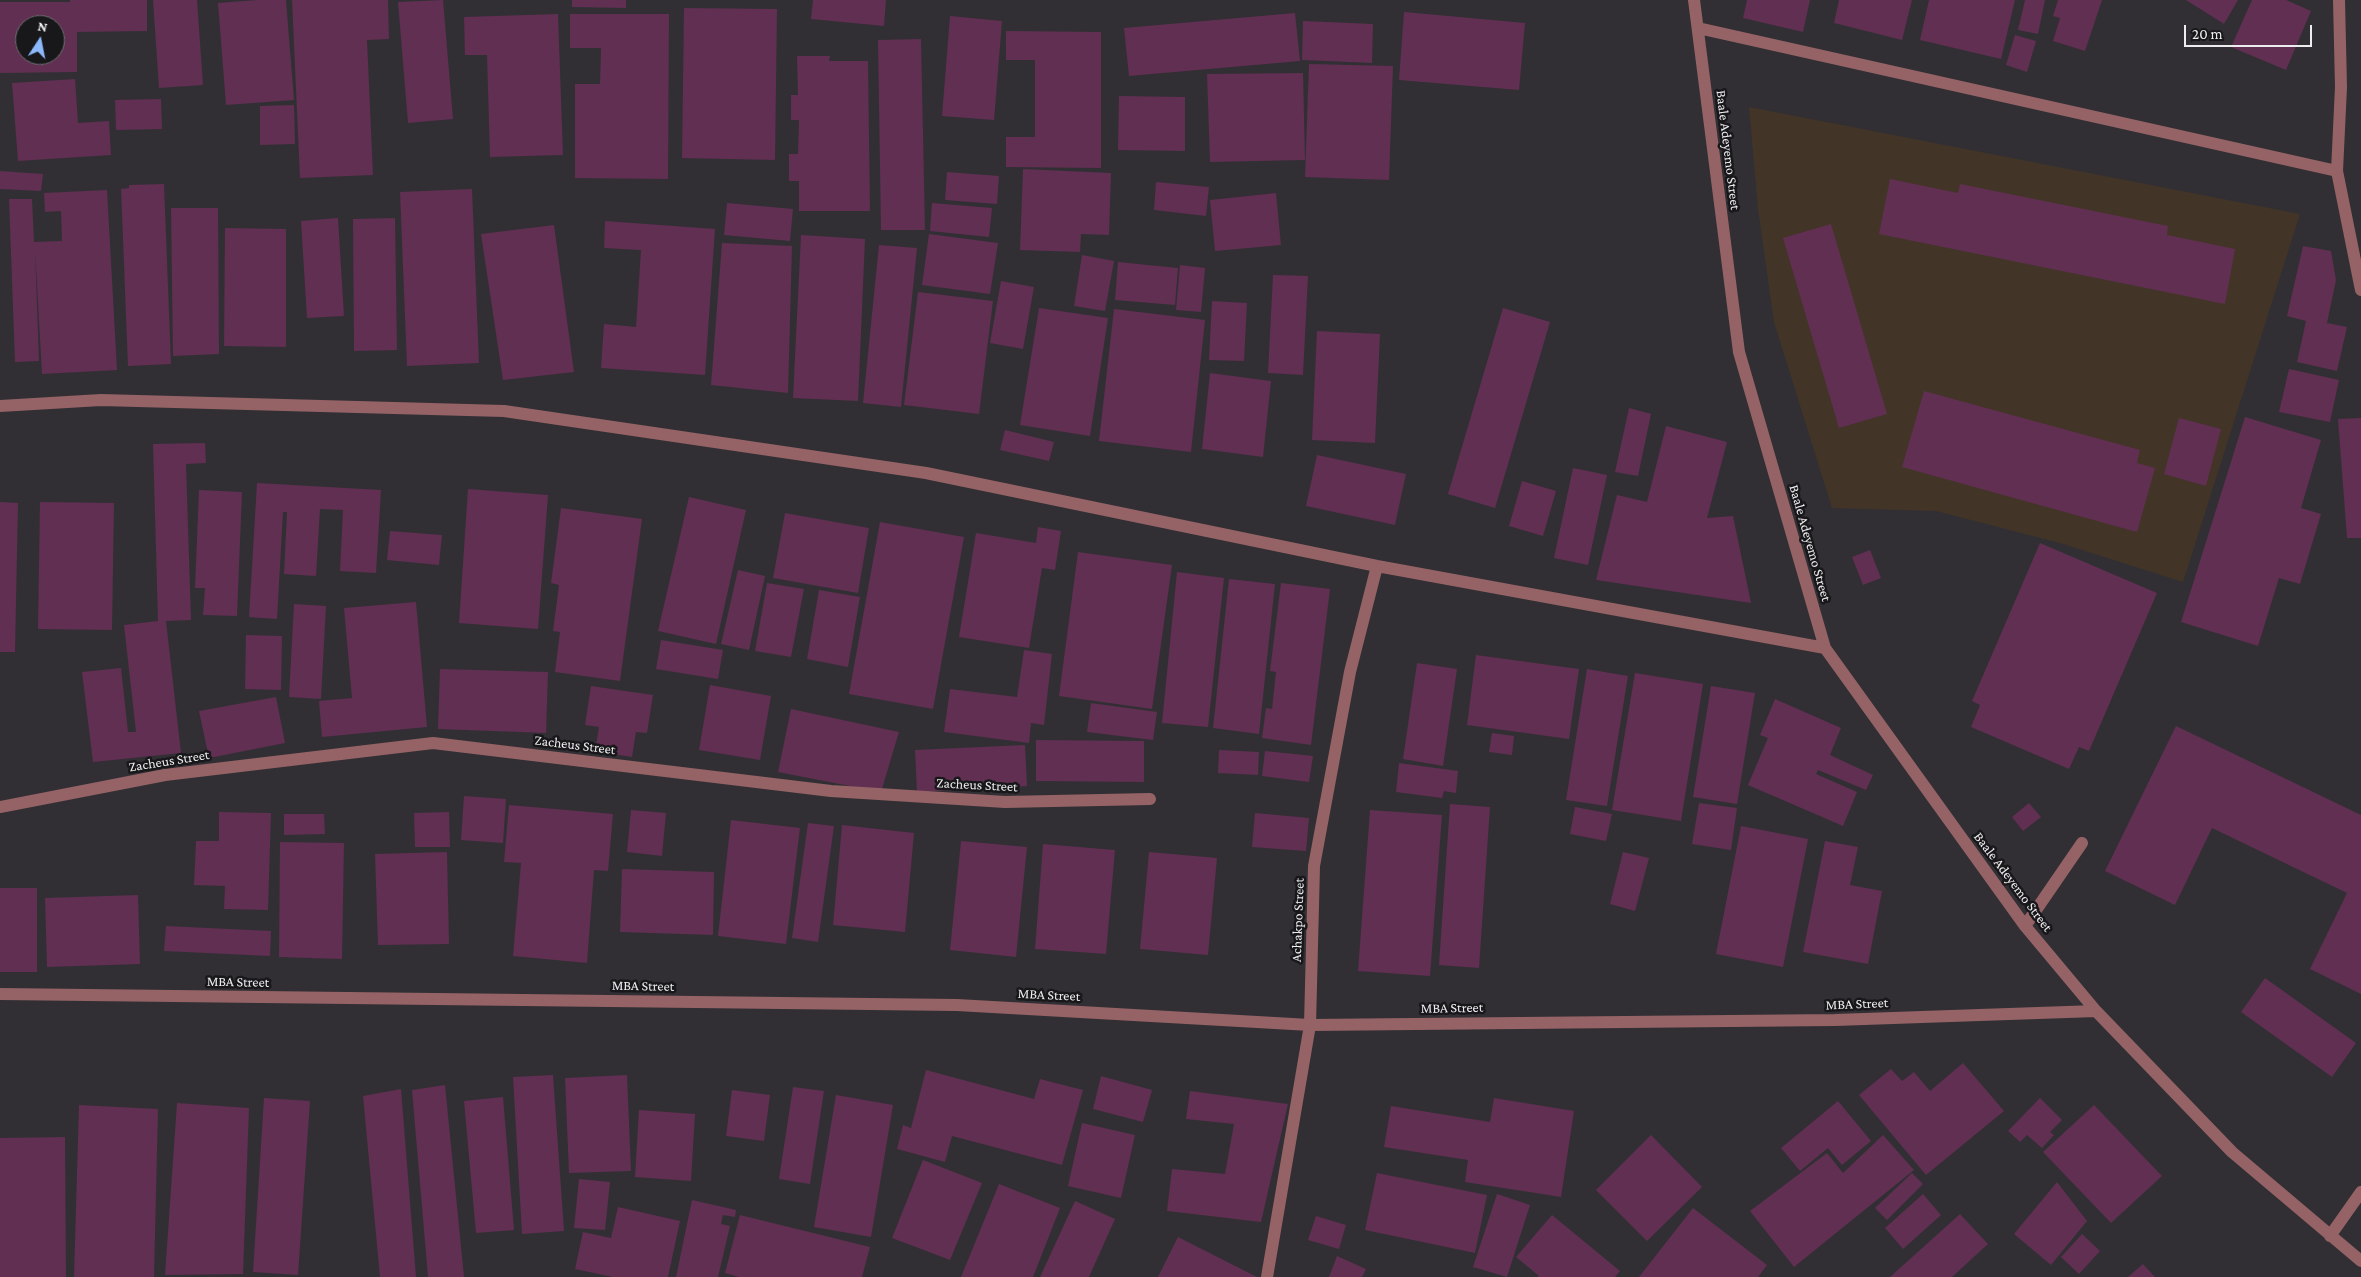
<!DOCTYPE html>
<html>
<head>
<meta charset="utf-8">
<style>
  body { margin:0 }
  #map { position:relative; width:2361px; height:1277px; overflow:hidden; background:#312f34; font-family:"Crimson Pro",serif }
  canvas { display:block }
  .north { position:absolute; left:15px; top:15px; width:50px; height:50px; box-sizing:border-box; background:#18171a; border:1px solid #6d6c6f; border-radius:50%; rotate:11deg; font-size:14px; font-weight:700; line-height:20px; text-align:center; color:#edecef }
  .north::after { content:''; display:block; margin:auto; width:18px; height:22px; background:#8cb9fc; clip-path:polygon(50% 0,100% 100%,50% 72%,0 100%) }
  .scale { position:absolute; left:2184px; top:25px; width:128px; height:22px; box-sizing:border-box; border:2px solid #edecef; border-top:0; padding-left:6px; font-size:15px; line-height:18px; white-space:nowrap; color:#edecef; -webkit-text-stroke:4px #18171a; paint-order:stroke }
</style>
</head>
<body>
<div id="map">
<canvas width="2361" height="1277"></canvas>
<div class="north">N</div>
<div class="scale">20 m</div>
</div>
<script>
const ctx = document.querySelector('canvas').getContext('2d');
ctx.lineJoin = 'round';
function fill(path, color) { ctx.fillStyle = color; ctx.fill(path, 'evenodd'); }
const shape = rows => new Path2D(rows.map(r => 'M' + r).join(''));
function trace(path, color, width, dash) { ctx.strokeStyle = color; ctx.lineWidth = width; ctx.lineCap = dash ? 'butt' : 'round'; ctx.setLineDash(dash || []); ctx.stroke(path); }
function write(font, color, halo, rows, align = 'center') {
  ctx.font = font + ' "Crimson Pro",serif'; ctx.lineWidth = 5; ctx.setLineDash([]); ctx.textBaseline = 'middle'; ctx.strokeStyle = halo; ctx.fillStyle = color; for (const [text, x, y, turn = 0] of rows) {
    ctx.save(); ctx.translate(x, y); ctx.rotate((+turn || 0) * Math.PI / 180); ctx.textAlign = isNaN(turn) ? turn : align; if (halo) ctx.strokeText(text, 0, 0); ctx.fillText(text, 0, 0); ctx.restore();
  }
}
fill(shape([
  [1749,107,2300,214,2183,582,2060,543,1936,511,1832,508,1774,322,1758,209]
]), '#423527');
fill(shape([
  [70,0,147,0,147,31,77,32,77,72,0,73,0,2,70,2],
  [25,25,55,25,55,55,25,55],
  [153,0,197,0,203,85,159,88],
  [257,0,286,0,294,100,226,105,218,3],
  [292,0,388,0,389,39,367,40,373,175,300,178],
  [443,0,453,119,408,123,398,2],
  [572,0,626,0,626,8,572,7],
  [813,0,886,0,884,26,811,19],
  [1747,0,1810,0,1803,32,1743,18],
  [1839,0,1912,0,1902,40,1834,23],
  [1929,0,2015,0,2001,59,1920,40],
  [2025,0,2045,0,2038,34,2018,30],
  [2058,0,2102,0,2085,51,2053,41,2060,18,2053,16],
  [2186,0,2238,0,2224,24],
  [2252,0,2286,0,2311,11,2286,70,2231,47],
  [684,8,777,9,775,160,682,158],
  [1404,12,1525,23,1519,90,1399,80],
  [1295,13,1300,61,1129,76,1124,28],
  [558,14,563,155,490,157,487,55,465,55,464,17],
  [570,14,669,14,668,179,575,178,575,84,600,84,601,48,570,48],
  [950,16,1002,21,994,120,942,116],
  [1303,21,1373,24,1372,63,1302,60],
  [1006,31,1101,32,1101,168,1006,167,1006,137,1035,137,1035,60,1006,60],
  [2015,35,2036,41,2027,72,2006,65],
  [921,39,925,230,881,230,878,40],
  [797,56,830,56,829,61,868,61,870,211,799,211,799,181,789,181,789,154,798,154,799,120,791,120,791,95,798,95],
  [1309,64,1393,66,1389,180,1305,177],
  [1303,73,1305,160,1210,162,1207,74],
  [75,79,78,123,109,121,111,155,18,161,12,83],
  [1119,96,1185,97,1185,151,1118,150],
  [161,99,162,129,116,130,115,100],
  [294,105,295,144,260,145,260,106],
  [1023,169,1111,173,1109,235,1081,234,1080,252,1020,250],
  [0,171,43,174,41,191,0,189],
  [947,172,999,176,997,204,945,200],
  [1890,179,1958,193,1960,184,2168,226,2167,235,2235,249,2225,304,1879,234],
  [1156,182,1209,187,1206,216,1154,210],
  [164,184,171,364,128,366,121,189,129,188,129,185],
  [472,189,479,363,407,366,400,192],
  [107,190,117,370,42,374,35,249,39,361,15,362,9,199,32,199,34,242,62,241,61,211,45,212,44,193],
  [1276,193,1281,245,1215,251,1210,200],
  [727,203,793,209,790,241,724,235],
  [932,203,992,208,989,237,930,231],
  [171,208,218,208,219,354,173,356],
  [338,218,344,316,307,318,301,221],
  [395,218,397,350,354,351,353,219],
  [605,221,715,229,705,375,601,368,604,324,636,327,641,250,604,248],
  [1831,224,1887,414,1839,428,1783,238],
  [554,225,574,372,503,380,481,234],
  [225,228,286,229,286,347,224,346],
  [929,234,998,243,990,294,922,285],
  [801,235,865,239,858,401,793,398],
  [722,243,792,246,788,393,711,385],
  [879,245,917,248,901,407,863,403],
  [2303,246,2331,251,2336,280,2327,323,2347,327,2337,371,2297,362,2306,321,2287,316],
  [1082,255,1114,261,1105,311,1074,306],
  [1118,262,1178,268,1175,305,1115,300],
  [1180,265,1205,268,1201,312,1176,310],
  [1273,275,1308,276,1303,375,1268,373],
  [1001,281,1034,287,1023,349,990,343],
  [918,292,993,301,979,414,904,405],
  [1212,301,1247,303,1244,361,1209,360],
  [1039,308,1108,318,1090,436,1020,425],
  [1503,308,1550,322,1495,508,1448,494],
  [1114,309,1205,320,1191,452,1099,441],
  [1317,331,1380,334,1375,443,1312,440],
  [2289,369,2339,380,2330,422,2279,412],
  [1210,373,1271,381,1263,457,1202,449],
  [1924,391,2140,450,2137,463,2155,468,2137,532,1902,467],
  [1629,408,1651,414,1638,476,1615,472],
  [2245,417,2321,440,2301,508,2321,514,2300,584,2279,578,2258,646,2181,622],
  [2179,418,2221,429,2206,486,2164,474],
  [2361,418,2361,538,2347,538,2338,419],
  [1666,426,1727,442,1707,518,1733,516,1751,603,1596,580,1617,495,1647,502],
  [1005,430,1054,442,1049,461,1000,450],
  [205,443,206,463,186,464,191,620,166,621,181,753,93,762,82,672,121,668,128,732,136,732,124,625,158,621,153,444],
  [1317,455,1406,474,1395,525,1306,506],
  [1573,468,1607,475,1588,565,1554,558],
  [1522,481,1556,491,1543,536,1509,526],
  [257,483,381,490,376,573,340,571,343,510,320,509,316,576,284,574,287,512,283,512,277,619,249,617],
  [468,489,548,495,538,629,459,623],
  [199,490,242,492,237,616,203,615,205,588,195,588],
  [689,497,746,510,716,644,658,631],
  [0,502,18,503,15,652,0,652],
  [40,502,114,503,112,630,38,629],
  [561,508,642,519,620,681,555,672,560,632,553,631,559,585,551,583],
  [785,513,869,528,858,593,773,578],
  [880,522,964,537,933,709,849,694],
  [1038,527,1061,531,1055,570,1042,568,1029,648,959,637,976,533,1036,543],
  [390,531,442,535,439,565,387,560],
  [2040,543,2157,593,2089,751,2079,747,2069,769,1971,727,1980,705,1972,701],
  [1870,550,1881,578,1863,585,1852,557],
  [1078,552,1172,565,1152,709,1059,696],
  [738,570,765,576,749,650,721,644],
  [1177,572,1224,578,1208,727,1162,723],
  [1229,579,1275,584,1259,734,1213,728],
  [767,583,804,589,791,657,755,651],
  [1281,583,1330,589,1311,745,1262,738,1266,708,1272,709,1276,672,1270,671],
  [819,590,860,597,848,667,807,659],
  [416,602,427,727,322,737,319,701,352,698,344,608],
  [294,604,326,606,321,699,289,697],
  [246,635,282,636,281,690,245,689],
  [661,640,723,650,718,679,656,669],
  [1024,650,1052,654,1044,725,1031,723,1029,743,944,732,950,689,1017,697],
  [1476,655,1579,669,1569,739,1467,725],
  [1417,663,1457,669,1443,766,1403,759],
  [440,669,548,672,546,733,438,729],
  [1587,669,1628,676,1607,806,1566,800],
  [1635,673,1703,684,1681,821,1612,810],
  [710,685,771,696,760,760,699,750],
  [591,686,653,695,647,733,636,732,632,757,581,749,582,744,596,746,599,727,585,725],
  [1711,686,1755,693,1737,804,1693,797],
  [276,697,285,743,209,758,199,711],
  [1775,699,1841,728,1830,755,1873,775,1866,790,1818,770,1816,774,1857,792,1843,826,1748,785,1768,738,1760,735],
  [1091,703,1157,712,1153,740,1087,732],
  [791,709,899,732,881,792,778,772],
  [2176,726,2361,815,2361,994,2310,969,2347,893,2212,828,2175,905,2105,871],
  [1492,733,1514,736,1512,755,1489,752],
  [1036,740,1144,741,1144,782,1036,781],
  [1025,745,1027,786,917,792,915,750],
  [1219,750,1259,752,1258,775,1218,773],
  [1265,751,1313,756,1309,782,1262,776],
  [1399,763,1458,771,1456,793,1444,791,1442,798,1396,792],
  [464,796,506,799,503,843,461,840],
  [1699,803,1737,808,1731,850,1692,844],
  [2029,803,2041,817,2023,831,2012,817],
  [1450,804,1490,807,1479,968,1439,965],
  [509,805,613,814,608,871,594,870,587,963,513,956,521,863,504,862],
  [1575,807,1612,814,1606,841,1570,834],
  [631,810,666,813,662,856,627,852],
  [1370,810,1442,815,1430,976,1358,971],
  [219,812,271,813,268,910,224,909,225,886,194,885,196,841,219,841],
  [449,812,450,847,415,847,414,813],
  [1255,813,1309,818,1306,851,1252,847],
  [284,814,324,814,325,834,284,835],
  [731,820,800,828,786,944,718,936],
  [808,823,834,826,818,942,792,938],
  [842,825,914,833,905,932,833,925],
  [1741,826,1808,839,1783,967,1716,954],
  [961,841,1027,847,1016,957,950,950],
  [1825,841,1858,847,1850,885,1882,891,1868,964,1803,952],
  [280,842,344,843,342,959,279,957],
  [1043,844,1115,850,1106,954,1035,949],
  [447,852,449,944,378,945,375,854],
  [1149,852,1217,858,1208,955,1140,949],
  [1623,852,1649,858,1635,911,1610,904],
  [622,869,714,872,713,935,620,932],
  [0,888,37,888,37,972,0,972],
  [138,895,140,964,47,967,45,898],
  [166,926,271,931,270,956,164,951],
  [2265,978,2356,1043,2332,1077,2241,1012],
  [1963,1063,2004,1111,1926,1175,1859,1095,1891,1069,1902,1081,1914,1072,1930,1091],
  [926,1070,1034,1099,1040,1079,1083,1090,1062,1165,952,1136,945,1162,897,1149,903,1125,911,1128],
  [553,1075,564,1231,522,1234,513,1077],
  [627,1075,631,1171,569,1173,565,1078],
  [1101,1076,1152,1090,1143,1122,1093,1109],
  [445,1085,464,1277,428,1277,412,1090],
  [793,1087,824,1091,810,1184,779,1179],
  [401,1089,416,1277,380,1277,363,1096],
  [732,1090,770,1095,764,1141,726,1136],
  [1190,1091,1288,1104,1261,1222,1167,1211,1172,1169,1225,1174,1234,1124,1186,1119],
  [836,1095,893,1105,871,1237,814,1227],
  [503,1097,514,1230,476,1233,464,1101],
  [264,1098,310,1101,298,1275,253,1272],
  [1494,1098,1574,1111,1561,1197,1465,1182,1468,1160,1384,1147,1391,1106,1490,1122],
  [2040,1098,2062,1120,2050,1132,2054,1135,2042,1148,2027,1135,2020,1142,2008,1131],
  [1838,1101,1871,1141,1842,1165,1828,1148,1800,1171,1781,1148],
  [177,1103,249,1108,243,1274,165,1275],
  [79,1105,158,1109,154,1277,74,1277],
  [2094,1105,2162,1176,2111,1223,2043,1152],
  [639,1110,695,1114,691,1181,635,1177],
  [1082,1123,1135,1135,1121,1198,1068,1186],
  [1651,1135,1702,1187,1647,1241,1596,1190],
  [1883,1135,1914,1170,1794,1267,1750,1211,1827,1153,1843,1173],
  [65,1137,66,1277,0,1277,0,1138],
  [923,1160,982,1183,950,1260,892,1238],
  [1377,1173,1487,1195,1475,1253,1365,1230],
  [1912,1173,1923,1184,1887,1220,1875,1208],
  [579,1179,610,1182,605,1230,574,1228],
  [2057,1182,2087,1221,2051,1265,2014,1234],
  [999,1184,1060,1208,1033,1277,961,1277],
  [1497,1194,1530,1205,1507,1277,1473,1267],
  [1923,1194,1941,1215,1903,1249,1885,1228],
  [692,1200,736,1210,735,1217,723,1215,721,1224,730,1226,718,1277,676,1277],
  [1075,1201,1115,1219,1089,1277,1040,1277],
  [618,1207,680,1221,668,1277,613,1277,575,1269,583,1232,611,1238],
  [1693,1208,1767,1265,1758,1277,1639,1277],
  [1960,1214,1988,1244,1952,1277,1890,1277],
  [740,1215,870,1247,862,1277,739,1277,725,1273],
  [1552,1215,1620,1271,1615,1277,1537,1277,1539,1276,1516,1257],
  [1316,1216,1346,1225,1339,1249,1308,1240],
  [2082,1234,2100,1251,2079,1274,2061,1257],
  [1178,1237,1257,1277,1158,1277],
  [1337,1256,1366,1269,1362,1277,1329,1277],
  [2143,1264,2155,1277,2128,1277]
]), '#602f52');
trace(shape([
  [1694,0,1739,352,1825,648,2025,926,2096,1011,2232,1152,2361,1261],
  [2339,0,2341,87,2337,171,2361,290],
  [1698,28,2337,171],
  [0,406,101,400,504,411,926,473,1377,566,1825,648],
  [0,807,165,775,433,743,831,791,1005,802,1150,799],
  [2025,926,2082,843],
  [0,994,957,1005,1310,1025,1835,1020,2096,1011],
  [2330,1236,2361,1192],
  [1267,1277,1310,1025,1314,866,1350,672,1377,566]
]), '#956366', 12);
write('14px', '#edecef', '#18171a', [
  ["Baale Adeyemo Street",1728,150,83],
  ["Baale Adeyemo Street",1810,543,74],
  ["Zacheus Street",575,745,7],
  ["Zacheus Street",169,761,-9],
  ["Zacheus Street",977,785,3],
  ["Baale Adeyemo Street",2013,882,53],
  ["Achakpo Street",1298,920,-88],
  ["MBA Street",238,982,1],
  ["MBA Street",643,986,1],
  ["MBA Street",1049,995,3],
  ["MBA Street",1857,1004,-2],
  ["MBA Street",1452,1008,-1]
]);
</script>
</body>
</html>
